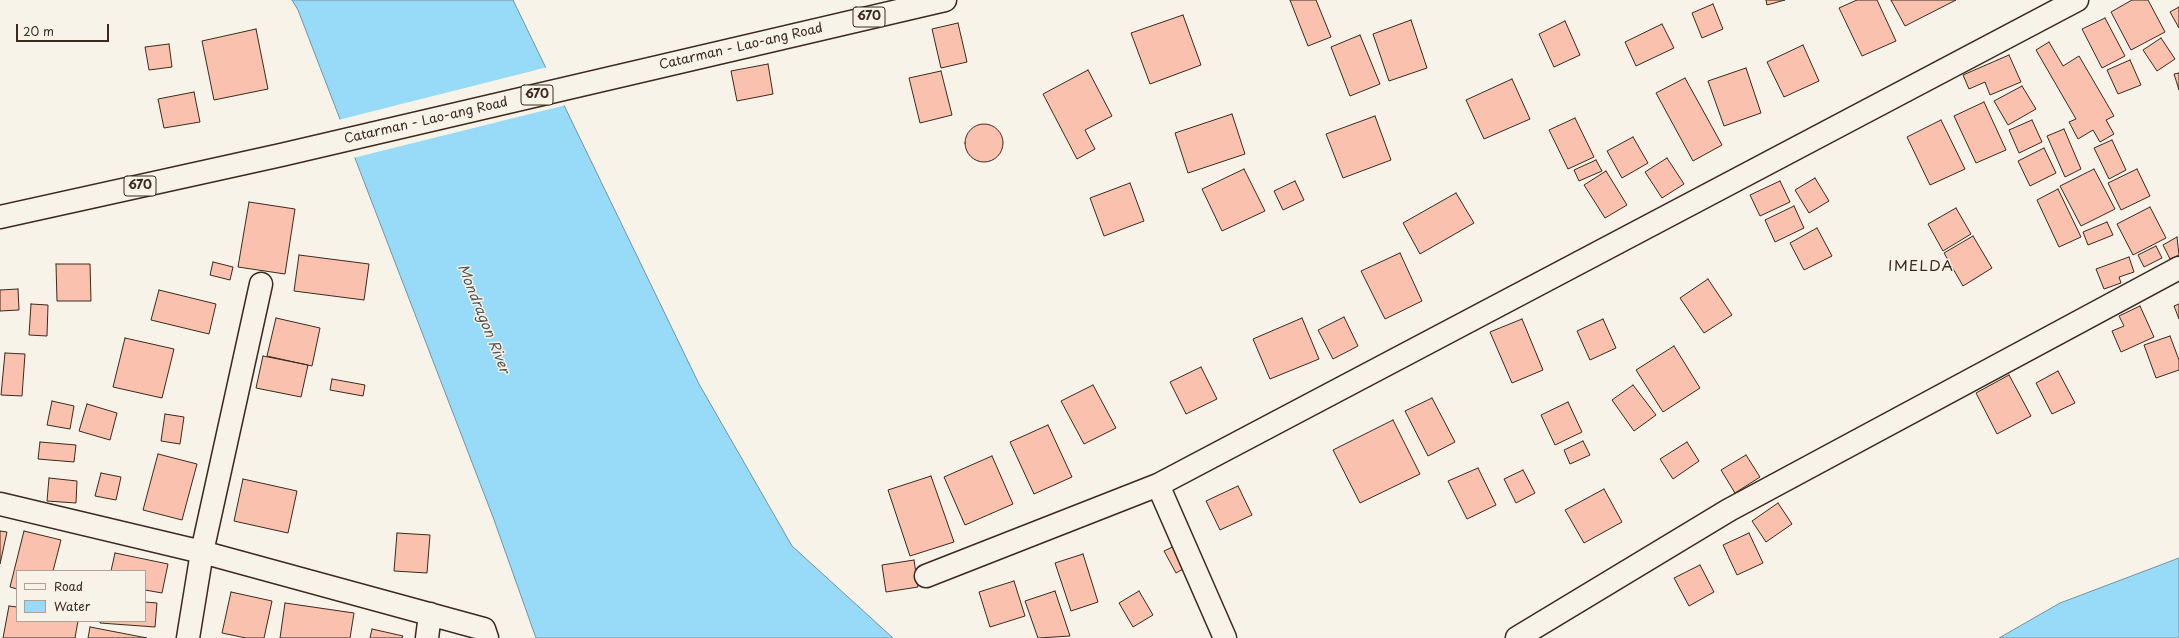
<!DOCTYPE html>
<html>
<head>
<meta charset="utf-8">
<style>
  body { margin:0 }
  #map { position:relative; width:2179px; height:638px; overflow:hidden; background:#f7f3e8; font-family:"Playpen Sans",sans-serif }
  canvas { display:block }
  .legend { position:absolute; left:16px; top:570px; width:130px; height:52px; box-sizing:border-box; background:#f7f3e8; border:1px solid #aca397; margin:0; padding:5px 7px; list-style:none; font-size:12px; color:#3b2a1e }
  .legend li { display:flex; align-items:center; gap:8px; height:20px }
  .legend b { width:20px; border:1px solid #aca397 }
  .scale { position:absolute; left:16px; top:24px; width:93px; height:18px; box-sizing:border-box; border:2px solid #3b2a1e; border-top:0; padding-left:5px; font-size:12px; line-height:14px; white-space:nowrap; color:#3b2a1e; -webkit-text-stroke:3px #f7f3e8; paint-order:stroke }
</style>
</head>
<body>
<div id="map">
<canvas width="2179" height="638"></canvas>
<ul class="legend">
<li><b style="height:5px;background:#f7f3e8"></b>Road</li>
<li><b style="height:11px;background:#97dbf9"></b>Water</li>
</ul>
<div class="scale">20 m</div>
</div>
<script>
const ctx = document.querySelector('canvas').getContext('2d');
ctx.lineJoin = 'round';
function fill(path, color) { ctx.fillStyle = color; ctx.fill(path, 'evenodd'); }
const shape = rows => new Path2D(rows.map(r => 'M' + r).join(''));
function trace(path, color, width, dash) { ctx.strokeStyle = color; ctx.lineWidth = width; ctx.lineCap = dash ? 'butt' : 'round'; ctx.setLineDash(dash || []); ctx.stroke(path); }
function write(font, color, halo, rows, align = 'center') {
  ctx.font = font + ' "Playpen Sans",sans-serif'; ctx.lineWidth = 3; ctx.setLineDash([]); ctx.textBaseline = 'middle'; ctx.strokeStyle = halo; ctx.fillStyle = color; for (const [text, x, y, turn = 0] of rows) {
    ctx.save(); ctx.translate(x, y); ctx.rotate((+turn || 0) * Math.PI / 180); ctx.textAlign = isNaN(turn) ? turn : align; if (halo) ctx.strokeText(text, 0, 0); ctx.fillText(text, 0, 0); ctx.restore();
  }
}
const water = shape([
  [292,0,513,0,699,384,792,546,893,638,536,638,493,517,298,10,292,0],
  [2179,558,2179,638,1999,638,2060,603,2179,558]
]);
fill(water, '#97dbf9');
trace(water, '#7294a1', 1);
fill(shape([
  [548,67,566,105,353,158,338,120]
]), '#f7f3e8');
const building = shape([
  [1290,0,1316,0,1331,37,1308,46,1290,0],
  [1766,0,1785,0,1767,5,1766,0],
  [1857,0,1877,0,1896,41,1862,56,1839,8,1857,0],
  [1891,0,1956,0,1905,26,1891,0],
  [2132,0,2148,0,2165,32,2131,50,2111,12,2132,0],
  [1713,4,1723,29,1702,38,1692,13,1713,4],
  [2179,7,2179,28,2170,12,2179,7],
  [1183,15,1201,65,1150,84,1131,33,1183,15],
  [2105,18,2125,56,2102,68,2082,29,2105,18],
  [1411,20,1427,68,1389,81,1373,34,1411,20],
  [1565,21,1580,55,1554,67,1539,34,1565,21],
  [958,23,967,62,941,68,932,29,958,23],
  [1662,24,1674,48,1636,66,1625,42,1662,24],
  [256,29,268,89,214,100,202,41,256,29],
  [1360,35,1380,84,1350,96,1331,47,1360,35],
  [2161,38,2175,59,2157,71,2143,50,2161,38],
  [2049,42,2063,66,2079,56,2114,116,2106,120,2114,134,2100,142,2093,130,2078,139,2069,122,2076,119,2036,50,2049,42],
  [169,44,172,67,149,70,145,47,169,44],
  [1803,45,1819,81,1784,97,1767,62,1803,45],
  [2009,55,2021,82,1990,95,1985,82,1969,89,1963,75,2009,55],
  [2130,60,2141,85,2118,94,2107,70,2130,60],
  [768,64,773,94,737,101,731,71,768,64],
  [1746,68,1761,113,1724,126,1708,81,1746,68],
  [1088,70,1112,116,1085,130,1095,149,1077,159,1043,94,1088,70],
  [941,71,952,115,920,123,909,78,941,71],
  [2179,73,2179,90,2174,74,2179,73],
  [1685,78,1722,145,1693,161,1656,93,1685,78],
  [1512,79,1530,119,1484,139,1466,100,1512,79],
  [2022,86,2036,109,2008,125,1994,101,2022,86],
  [194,92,200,122,164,128,158,99,194,92],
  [1984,102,2006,150,1976,163,1954,116,1984,102],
  [1232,114,1245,154,1188,173,1175,133,1232,114],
  [1375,116,1391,160,1343,178,1326,134,1375,116],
  [1575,118,1594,157,1568,169,1549,130,1575,118],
  [1941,120,1965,169,1930,185,1907,137,1941,120],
  [2032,120,2042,142,2019,153,2009,130,2032,120],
  '965 143a19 19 0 1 1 38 0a19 19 0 1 1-38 0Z',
  [2064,129,2081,169,2065,177,2047,136,2064,129],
  [1633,137,1648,163,1622,178,1607,151,1633,137],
  [2112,140,2126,170,2109,179,2094,148,2112,140],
  [2044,148,2056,173,2030,186,2018,161,2044,148],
  [1667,158,1684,184,1662,198,1645,172,1667,158],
  [1596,160,1602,171,1579,181,1574,170,1596,160],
  [1244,169,1265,211,1222,231,1202,189,1244,169],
  [2094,169,2115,209,2081,226,2060,186,2094,169],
  [2137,169,2150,196,2121,210,2108,183,2137,169],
  [1606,171,1627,205,1605,218,1584,185,1606,171],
  [1815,178,1829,201,1809,213,1795,190,1815,178],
  [1295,181,1304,200,1283,210,1274,191,1295,181],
  [1780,181,1790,202,1760,216,1750,195,1780,181],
  [1130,183,1144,221,1104,236,1090,198,1130,183],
  [2058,189,2081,237,2059,247,2037,200,2058,189],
  [1456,193,1474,223,1420,254,1403,223,1456,193],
  [249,202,295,209,285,274,238,267,249,202],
  [1794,206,1804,228,1775,242,1765,220,1794,206],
  [2150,207,2166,238,2133,255,2117,224,2150,207],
  [1956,208,1971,234,1943,251,1928,224,1956,208],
  [2107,222,2113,235,2088,245,2083,232,2107,222],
  [1817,228,1832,256,1804,270,1790,243,1817,228],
  [1973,236,1992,268,1963,286,1944,253,1973,236],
  [2177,237,2179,255,2170,259,2163,245,2177,237],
  [2156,246,2162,258,2144,267,2138,255,2156,246],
  [1400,253,1422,301,1385,319,1361,271,1400,253],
  [299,255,369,264,364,300,294,291,299,255],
  [2129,257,2134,272,2119,277,2121,283,2104,289,2096,269,2129,257],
  [213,262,233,267,230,280,210,275,213,262],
  [56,264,90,264,91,301,57,301,56,264],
  [1708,279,1732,315,1704,333,1680,298,1708,279],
  [18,289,19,310,0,311,0,290,18,289],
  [159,290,216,304,209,334,151,320,159,290],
  [31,304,48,305,47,336,29,335,31,304],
  [2179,304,2179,319,2174,306,2179,304],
  [2140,306,2154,337,2121,352,2112,331,2124,326,2119,316,2140,306],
  [1344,317,1358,346,1333,359,1318,330,1344,317],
  [276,318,320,328,312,366,267,356,276,318],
  [1302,318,1319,359,1270,379,1253,339,1302,318],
  [1522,319,1543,370,1512,383,1490,332,1522,319],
  [1603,319,1616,348,1590,360,1577,331,1603,319],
  [2170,336,2179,360,2179,370,2156,378,2144,345,2170,336],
  [125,338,174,349,162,398,113,387,125,338],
  [1674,346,1700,388,1663,412,1636,370,1674,346],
  [5,353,25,354,22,396,1,395,5,353],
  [263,356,308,365,301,397,256,388,263,356],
  [1201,367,1217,399,1186,414,1170,382,1201,367],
  [2058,371,2075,403,2052,414,2036,383,2058,371],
  [2009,375,2031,416,1997,434,1976,393,2009,375],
  [332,379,365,385,363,396,330,390,332,379],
  [1093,385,1116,428,1084,444,1061,401,1093,385],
  [1633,385,1656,415,1634,431,1612,400,1633,385],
  [1432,398,1455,442,1428,456,1405,411,1432,398],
  [52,401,74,406,70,429,47,425,52,401],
  [1568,402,1582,432,1555,445,1541,415,1568,402],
  [87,404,117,413,110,440,79,431,87,404],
  [165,414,184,417,180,444,161,441,165,414],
  [1393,420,1420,474,1360,503,1333,450,1393,420],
  [1048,425,1072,477,1034,494,1010,442,1048,425],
  [1583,441,1590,455,1570,464,1564,450,1583,441],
  [40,442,76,445,74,462,38,459,40,442],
  [1687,442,1699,461,1673,479,1660,459,1687,442],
  [158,454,197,464,182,520,143,510,158,454],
  [1746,455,1760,477,1735,493,1721,470,1746,455],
  [992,456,1013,504,965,525,944,477,992,456],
  [1478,468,1496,505,1467,519,1448,481,1478,468],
  [1523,470,1535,493,1516,503,1504,479,1523,470],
  [101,473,121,477,116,500,95,496,101,473],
  [931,476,954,542,910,556,888,490,931,476],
  [49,478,77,481,76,503,47,501,49,478],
  [243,479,297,491,288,533,234,521,243,479],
  [1238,486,1252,515,1220,530,1206,501,1238,486],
  [1604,489,1622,522,1584,543,1565,510,1604,489],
  [1778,503,1792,524,1766,542,1752,521,1778,503],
  [0,531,7,532,0,564,0,531],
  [24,531,61,540,53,571,17,571,17,589,10,587,24,531],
  [397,533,430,535,427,573,394,571,397,533],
  [1749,533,1763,563,1737,575,1723,545,1749,533],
  [1179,544,1189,566,1176,573,1164,551,1179,544],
  [115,553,168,564,162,593,145,590,145,571,111,571,115,553],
  [1083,554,1098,602,1071,611,1055,563,1083,554],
  [914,560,918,587,886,592,882,565,914,560],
  [1700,565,1714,592,1689,606,1674,578,1700,565],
  [1014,581,1025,616,990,627,979,592,1014,581],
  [1055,591,1070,636,1038,638,1025,601,1055,591],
  [1139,591,1153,615,1133,627,1119,603,1139,591],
  [231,592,272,601,264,638,246,638,222,633,231,592],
  [145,602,157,603,155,627,100,623,100,621,145,621,145,602],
  [285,603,354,613,350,638,280,638,285,603],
  [9,606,17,607,17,621,78,621,75,638,3,638,9,606],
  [90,627,147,638,88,638,90,627],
  [372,629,403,636,402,638,370,638,372,629]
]);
fill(building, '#f9c1ae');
trace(building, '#3b2a1e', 1);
const minor = shape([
  [1158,485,1225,638],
  [0,504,202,552,484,629,487,638],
  [926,576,1158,485,2077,0],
  [188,638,202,552,261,284],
  [427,638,430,614],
  [1517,638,1729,510,2179,268]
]);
const major = shape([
  [0,217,281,155,945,0]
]);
trace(minor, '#3b2a1e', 25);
trace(major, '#3b2a1e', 25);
trace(minor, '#f7f3e8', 22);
trace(major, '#f7f3e8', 22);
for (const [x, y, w] of [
  [869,17,32],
  [537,95,32],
  [140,186,32]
]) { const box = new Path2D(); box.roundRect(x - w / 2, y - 10, w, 20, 3); ctx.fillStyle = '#f7f3e8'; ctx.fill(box); trace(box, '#3b2a1e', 1); }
write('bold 12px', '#3b2a1e', null, [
  ["670",869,17],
  ["670",537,95],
  ["670",140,186]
]);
write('13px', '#3b2a1e', '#f7f3e8', [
  ["Catarman - Lao-ang Road",741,47,-13],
  ["Catarman - Lao-ang Road",426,121,-13]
]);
write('italic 14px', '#525655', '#f7f3e8', [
  ["Mondragon River",483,319,68]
]);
ctx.letterSpacing = '1px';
write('15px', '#3b2a1e', '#f7f3e8', [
  ["IMELDA",1921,267]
]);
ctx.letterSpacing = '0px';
</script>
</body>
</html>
